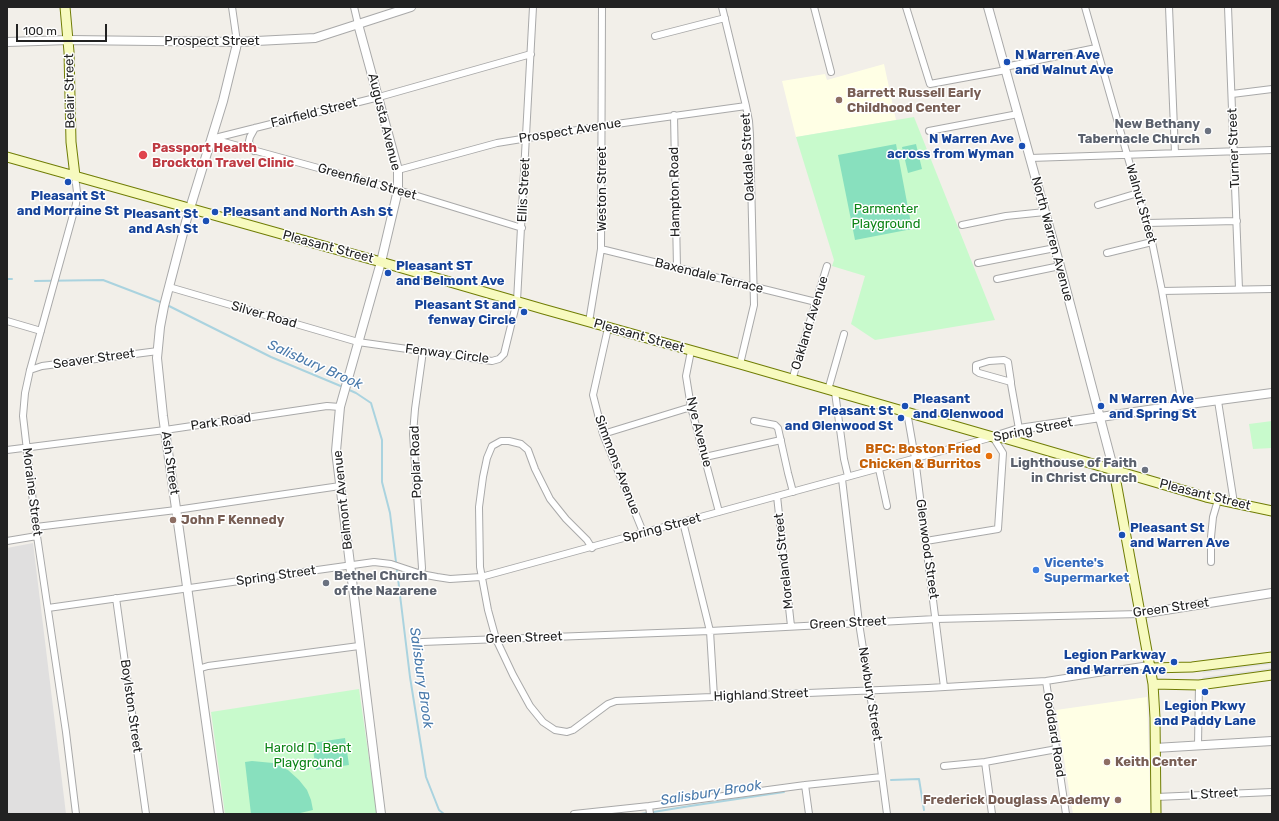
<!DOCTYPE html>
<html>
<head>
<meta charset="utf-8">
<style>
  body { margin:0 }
  #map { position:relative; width:1279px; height:821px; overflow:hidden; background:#f2efe9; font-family:Rubik,sans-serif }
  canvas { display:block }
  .frame { position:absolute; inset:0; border:8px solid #222; pointer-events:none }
  .scale { position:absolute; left:16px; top:24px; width:91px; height:18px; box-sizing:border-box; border:2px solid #222; border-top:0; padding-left:5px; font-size:12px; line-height:14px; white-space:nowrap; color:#222; -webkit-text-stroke:3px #fff; paint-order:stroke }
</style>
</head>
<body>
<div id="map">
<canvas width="1279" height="821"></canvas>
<div class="frame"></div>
<div class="scale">100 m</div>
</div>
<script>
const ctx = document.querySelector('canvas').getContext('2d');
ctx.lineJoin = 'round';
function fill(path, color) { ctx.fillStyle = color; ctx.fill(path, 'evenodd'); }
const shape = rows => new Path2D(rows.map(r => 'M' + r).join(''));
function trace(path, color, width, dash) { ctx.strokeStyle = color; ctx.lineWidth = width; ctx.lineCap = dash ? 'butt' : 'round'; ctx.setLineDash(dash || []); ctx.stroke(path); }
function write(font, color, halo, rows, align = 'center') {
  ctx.font = font + ' Rubik,sans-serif'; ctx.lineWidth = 3; ctx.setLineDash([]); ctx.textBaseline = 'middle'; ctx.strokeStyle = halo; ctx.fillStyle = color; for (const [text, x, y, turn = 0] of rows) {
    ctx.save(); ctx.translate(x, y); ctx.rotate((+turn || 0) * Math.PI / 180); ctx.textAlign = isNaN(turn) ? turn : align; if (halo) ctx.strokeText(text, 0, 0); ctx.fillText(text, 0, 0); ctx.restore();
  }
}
fill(shape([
  [33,543,66,814,7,814,7,548]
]), '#e0dfdf');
fill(shape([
  [884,64,896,120,796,137,782,81,825,74,827,80],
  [1147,697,1151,814,1073,814,1056,710]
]), '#ffffe5');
fill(shape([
  [914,117,995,320,875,340,851,324,865,276,832,266,834,260,796,137],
  [1272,421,1272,448,1253,449,1249,424],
  [359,689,377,814,225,814,211,712]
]), '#c8facc');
fill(shape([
  [896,144,912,229,855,240,838,155],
  [916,144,922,169,908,173,902,147],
  [345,738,349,765,316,770,312,743],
  [252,761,273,763,288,770,299,780,307,790,311,800,313,810,296,814,251,814,245,762]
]), '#88e0be');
fill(shape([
  [1272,660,1272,664,1202,673,1206,669],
  [1272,668,1272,672,1200,682,1203,677]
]), '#e2e2e2');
trace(shape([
  [7,279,12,279],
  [35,281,103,280,163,303],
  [167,305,271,357,343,387],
  [347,389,356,393,371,403,382,440,382,482,390,513,410,677,426,777,439,810,444,814],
  [891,780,919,779,924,810],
  [641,814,690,806,784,792]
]), '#aad3df', 2);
const minor = shape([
  [232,7,237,42],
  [354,7,358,24],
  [722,7,746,106,749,121,750,135,754,305,740,364],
  [814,7,831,72],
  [906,7,930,84,1006,70],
  [1085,7,1152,242,1162,291,1182,405],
  [1169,7,1175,153],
  [1228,7,1239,289],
  [655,36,725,18],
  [1005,67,1096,48],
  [1232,94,1272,89],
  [674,115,677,268],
  [929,131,1018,114],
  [211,139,379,97,531,54],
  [213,139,398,190,522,228],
  [254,151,250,146,249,141,250,137,255,128],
  [1030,158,1272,150],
  [398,170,497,143,602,126,746,106],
  [75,176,77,192,76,204,30,370,25,393,23,416,37,536,66,732,76,814],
  [1098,205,1138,193],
  [1147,223,1237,221],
  [962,225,1006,216,1045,212],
  [601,249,816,302],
  [1107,253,1152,242],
  [978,263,1055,248],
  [997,279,1060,266],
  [169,287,358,342,492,361,499,359,504,354,517,301,533,7],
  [1162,291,1272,289],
  [7,321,41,331],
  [589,322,601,249,602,7],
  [608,328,593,395,603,434,643,532],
  [691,351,686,376,691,407,719,512],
  [30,370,42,366,158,351],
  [792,380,827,266],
  [1011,382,979,373,976,371,976,365,989,361,1004,360,1008,362,1011,382,1011,384,1019,429],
  [828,390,844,334],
  [835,392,844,459,848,476],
  [1218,401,1234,503],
  [907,412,915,458,944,687],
  [754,421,775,425,778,428,788,473,793,492],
  [603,434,691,407],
  [7,450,165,430,327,406,340,407],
  [705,457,781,440],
  [879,469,887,506],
  [842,479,859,623,877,738,887,814],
  [777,496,791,626],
  [683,522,710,631,714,697],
  [36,527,176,510,340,486],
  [7,541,37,536],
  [592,548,587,540,566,519,550,499,535,469,528,450,521,444,509,441,501,441,492,446,487,458,483,477,479,507,480,567,488,610,496,639,513,675,530,706,543,722,555,730,567,732,573,730,608,704,616,701,928,688,1046,681,1149,665],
  [1211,562,1211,537,1213,517,1218,500],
  [421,574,422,568,413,434,415,409,423,351],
  [116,598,146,814],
  [48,608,374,562,391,564,421,574,437,577,450,579,481,577,993,437,1003,453,998,529,926,541],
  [422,642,710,631,936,619,1140,614],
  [198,669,208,666,359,646],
  [1046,681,1066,814],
  [1198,745,1199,685],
  [985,762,992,814],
  [944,766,985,762,1057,749],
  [805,785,809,814],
  [1156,797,1272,792],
  [649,806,650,814],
  [574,814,649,806,805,785,882,777]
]);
const tertiary = shape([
  [988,7,1060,266,1114,471],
  [358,24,398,170,398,190,381,262,340,407,336,451,381,814],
  [7,42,69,40,237,42,315,38,411,7],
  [994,437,1019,429,1182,405,1272,393],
  [1140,614,1272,593],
  [1155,748,1272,741],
  [219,814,163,416,157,358,160,327,164,306,187,218,223,101,236,48,237,42]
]);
const secondary = shape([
  [65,7,69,52,71,142,75,176],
  [7,157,381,262,543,309,740,364,993,437,1004,438,1206,497,1272,511],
  [1114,471,1153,684,1155,718,1156,814],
  [1150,668,1192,667,1272,657],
  [1153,684,1199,685,1272,675]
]);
trace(minor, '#a9a9a9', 8);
trace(tertiary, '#a9a9a9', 10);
trace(secondary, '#707d05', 11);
trace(minor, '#fff', 6);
trace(tertiary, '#fff', 8);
trace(secondary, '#f7fabf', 9);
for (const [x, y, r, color] of [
  [1007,62,4,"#1a4fb4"],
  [839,100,4,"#8d6e63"],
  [1208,131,4,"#6b7280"],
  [1022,146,4,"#1a4fb4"],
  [143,155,5,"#e0444e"],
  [68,182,4,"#1a4fb4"],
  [215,212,4,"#1a4fb4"],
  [206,221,4,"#1a4fb4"],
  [388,273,4,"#1a4fb4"],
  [524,312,4,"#1a4fb4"],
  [905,406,4,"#1a4fb4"],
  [1101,406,4,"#1a4fb4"],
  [901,418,4,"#1a4fb4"],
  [989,456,4,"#e8710a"],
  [1145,470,4,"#6b7280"],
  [173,520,4,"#8d6e63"],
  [1122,535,4,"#1a4fb4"],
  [1036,570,4,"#3f7fe0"],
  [326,583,4,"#6b7280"],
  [1174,662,4,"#1a4fb4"],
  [1205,692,4,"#1a4fb4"],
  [1107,762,4,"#8d6e63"],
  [1118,800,4,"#8d6e63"]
]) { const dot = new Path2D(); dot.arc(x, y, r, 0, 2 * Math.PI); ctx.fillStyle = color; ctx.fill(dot); trace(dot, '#fff', 1.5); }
write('13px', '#222', '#fff', [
  ["Prospect Street",212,41],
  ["Belair Street",70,91,-91],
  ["Fairfield Street",314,113,-14],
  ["Augusta Avenue",384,122,76],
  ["Prospect Avenue",570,131,-9],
  ["Turner Street",1234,148,-92],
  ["Oakdale Street",748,157,-93],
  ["Greenfield Street",367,182,16],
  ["Weston Street",602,189,-90],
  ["Ellis Street",524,190,-87],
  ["Hampton Road",675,192,-91],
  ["Walnut Street",1141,204,74],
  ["North Warren Avenue",1052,239,75],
  ["Pleasant Street",328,247,15],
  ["Baxendale Terrace",709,276,14],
  ["Silver Road",264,315,16],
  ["Oakland Avenue",810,323,-73],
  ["Pleasant Street",639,336,16],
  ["Fenway Circle",447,354,7],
  ["Seaver Street",94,359,-8],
  ["Park Road",221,422,-8],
  ["Spring Street",1033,430,-11],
  ["Nye Avenue",699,432,76],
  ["Poplar Road",416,462,-92],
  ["Ash Street",170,463,82],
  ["Simmons Avenue",617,465,69],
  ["Moraine Street",32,492,83],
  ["Pleasant Street",1205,495,14],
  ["Belmont Avenue",343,500,-96],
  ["Spring Street",662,528,-15],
  ["Glenwood Street",927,549,82],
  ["Moreland Street",784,561,-96],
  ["Spring Street",276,576,-8],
  ["Green Street",1171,608,-8],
  ["Green Street",848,623,-3],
  ["Green Street",524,638,-2],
  ["Newbury Street",870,694,81],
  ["Highland Street",761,695,-2],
  ["Boylston Street",131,706,82],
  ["Goddard Road",1054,735,81],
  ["L Street",1214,794,-3]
]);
write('bold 13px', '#164399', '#fff', [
  ["N Warren Ave",1015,55],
  ["and Walnut Ave",1015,70],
  ["N Warren Ave",1014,139,"right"],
  ["across from Wyman",1014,154,"right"],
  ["Pleasant St",68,196,"center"],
  ["and Morraine St",68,211,"center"],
  ["Pleasant and North Ash St",223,212],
  ["Pleasant St",198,214,"right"],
  ["and Ash St",198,229,"right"],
  ["Pleasant ST",396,266],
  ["and Belmont Ave",396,281],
  ["Pleasant St and",516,305,"right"],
  ["fenway Circle",516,320,"right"],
  ["Pleasant",913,399],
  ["and Glenwood",913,414],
  ["N Warren Ave",1109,399],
  ["and Spring St",1109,414],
  ["Pleasant St",893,411,"right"],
  ["and Glenwood St",893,426,"right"],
  ["Pleasant St",1130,528],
  ["and Warren Ave",1130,543],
  ["Legion Parkway",1166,655,"right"],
  ["and Warren Ave",1166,670,"right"],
  ["Legion Pkwy",1205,706,"center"],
  ["and Paddy Lane",1205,721,"center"]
], 'left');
write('bold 13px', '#785e54', '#fff', [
  ["Barrett Russell Early",847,93],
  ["Childhood Center",847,108],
  ["John F Kennedy",181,520],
  ["Keith Center",1115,762],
  ["Frederick Douglass Academy",1110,800,"right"]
], 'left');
write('bold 13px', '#5b616d', '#fff', [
  ["New Bethany",1200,124],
  ["Tabernacle Church",1200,139],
  ["Lighthouse of Faith",1137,463],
  ["in Christ Church",1137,478],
  ["Bethel Church",334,576,"left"],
  ["of the Nazarene",334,591,"left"]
], 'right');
write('bold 13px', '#be3a42', '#fff', [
  ["Passport Health",152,148],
  ["Brockton Travel Clinic",152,163]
], 'left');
write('13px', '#0c8416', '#fff', [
  ["Parmenter",886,209],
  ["Playground",886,224],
  ["Harold D. Bent",308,748],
  ["Playground",308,763]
]);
write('bold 13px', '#c56008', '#fff', [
  ["BFC: Boston Fried",981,449],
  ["Chicken & Burritos",981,464]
], 'right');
write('bold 13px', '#366cbe', '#fff', [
  ["Vicente's",1044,563],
  ["Supermarket",1044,578]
], 'left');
write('italic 14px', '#4a7aab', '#fff', [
  ["Salisbury Brook",315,365,24],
  ["Salisbury Brook",421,678,82],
  ["Salisbury Brook",711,793,-9]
]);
</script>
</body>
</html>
